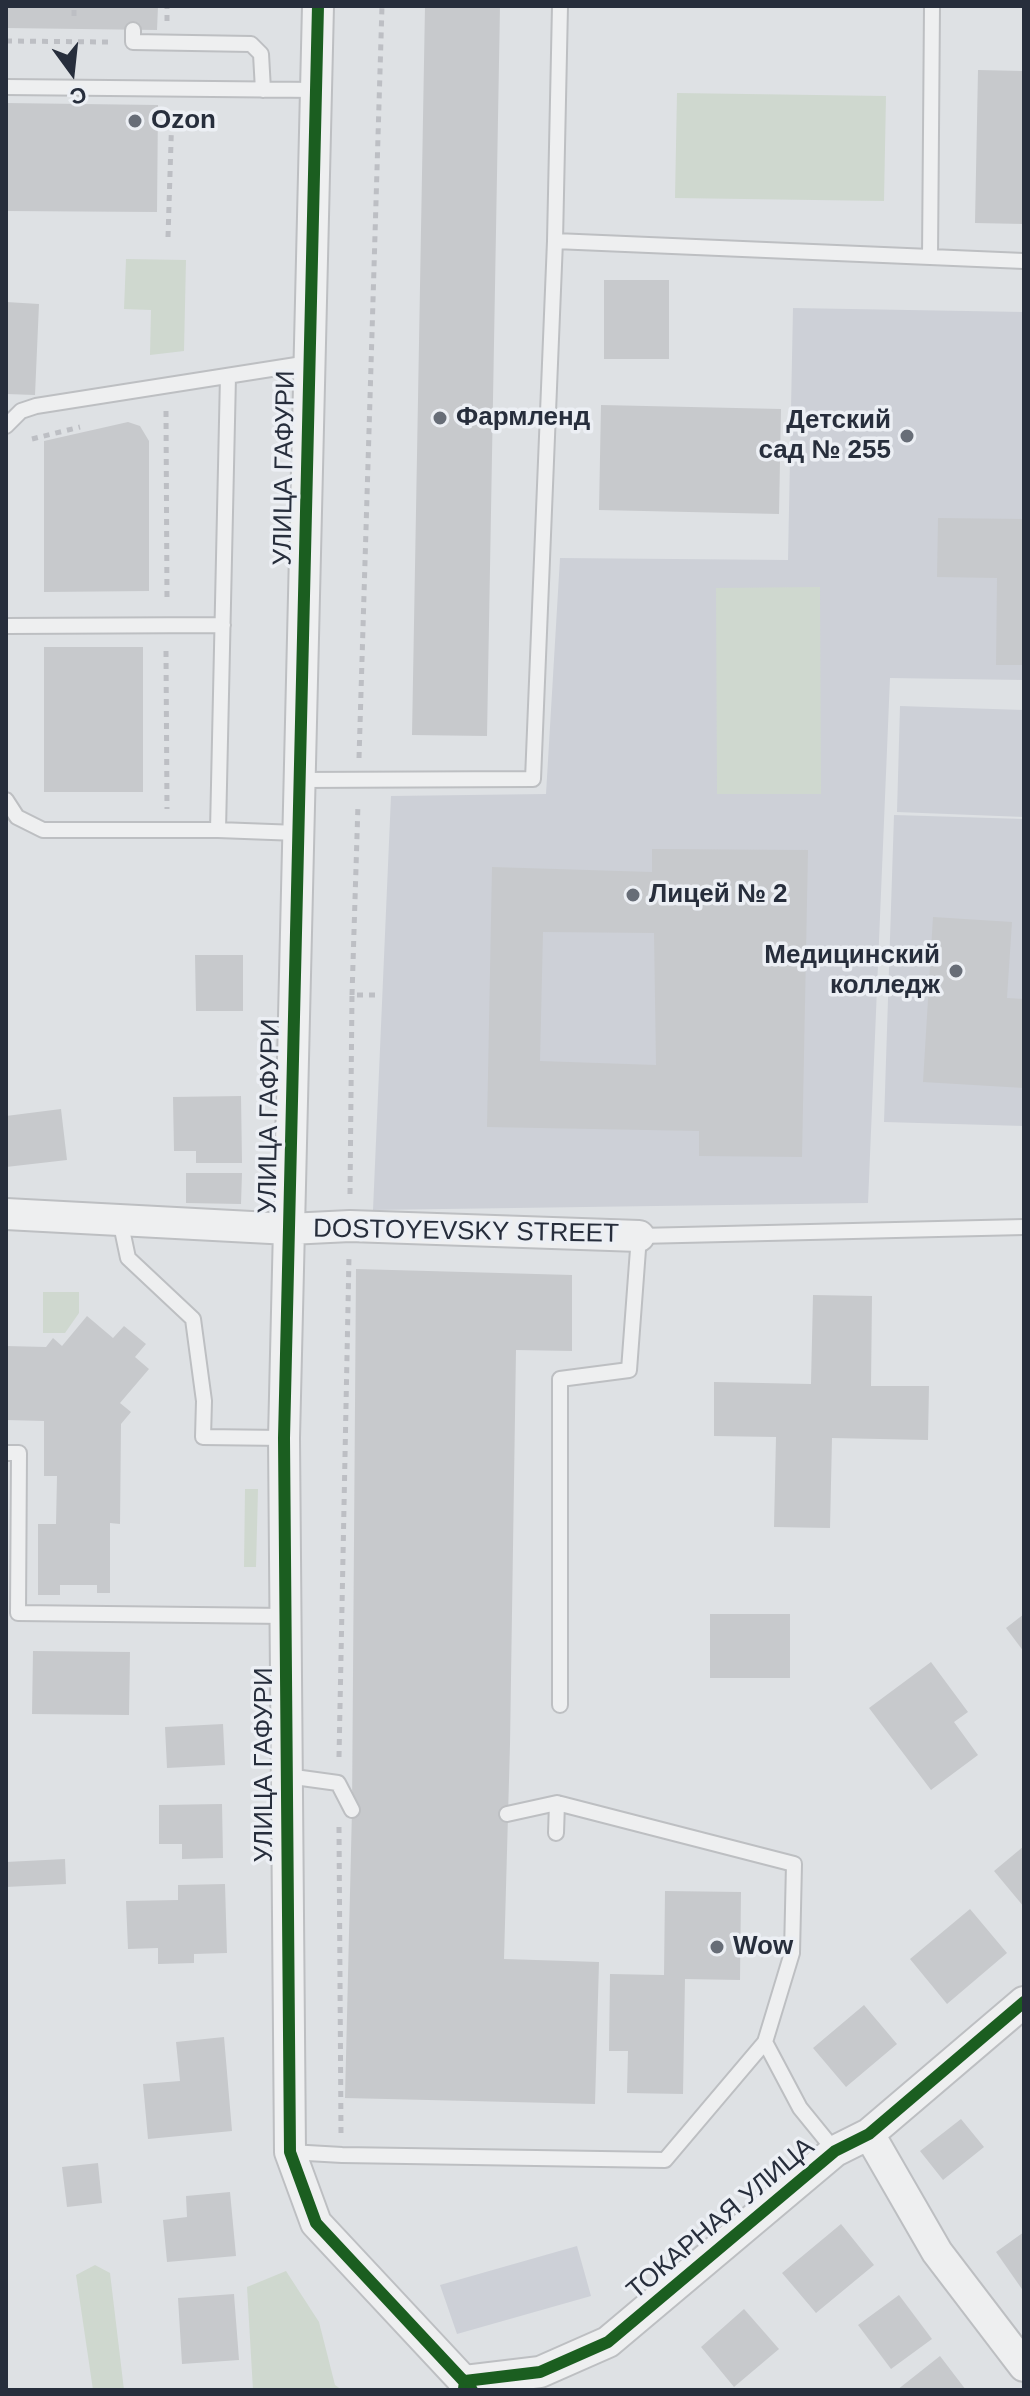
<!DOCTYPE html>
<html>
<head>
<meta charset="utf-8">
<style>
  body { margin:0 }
  #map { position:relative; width:1030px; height:2396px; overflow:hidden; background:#dee1e4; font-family:Arial,sans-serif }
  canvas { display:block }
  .frame { position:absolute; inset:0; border:8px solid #272e3c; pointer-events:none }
  .north { position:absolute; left:32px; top:32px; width:80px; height:80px; -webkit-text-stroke:6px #eceff4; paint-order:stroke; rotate:165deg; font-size:22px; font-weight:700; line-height:32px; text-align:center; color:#272e3c }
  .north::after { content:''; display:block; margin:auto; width:28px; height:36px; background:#272e3c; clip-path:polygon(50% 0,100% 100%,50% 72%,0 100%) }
</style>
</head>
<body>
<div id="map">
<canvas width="1030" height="2396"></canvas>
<div class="frame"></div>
<div class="north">С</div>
</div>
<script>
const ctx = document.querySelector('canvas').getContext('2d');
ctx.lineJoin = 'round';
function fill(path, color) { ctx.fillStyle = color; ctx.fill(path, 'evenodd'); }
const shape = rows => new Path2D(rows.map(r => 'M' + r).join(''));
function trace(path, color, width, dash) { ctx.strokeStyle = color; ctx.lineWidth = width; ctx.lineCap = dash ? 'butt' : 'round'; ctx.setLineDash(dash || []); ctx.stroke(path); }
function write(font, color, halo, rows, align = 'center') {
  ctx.font = font + ' Arial,sans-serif'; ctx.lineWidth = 7; ctx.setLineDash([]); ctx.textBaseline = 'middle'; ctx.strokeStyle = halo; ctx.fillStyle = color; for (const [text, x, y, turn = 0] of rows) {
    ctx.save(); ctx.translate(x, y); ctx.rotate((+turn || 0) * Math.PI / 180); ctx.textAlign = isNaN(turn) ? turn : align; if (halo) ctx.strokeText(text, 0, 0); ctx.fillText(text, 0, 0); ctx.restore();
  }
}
fill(shape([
  [793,308,1024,312,1024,680,890,678,868,1203,373,1210,391,796,546,794,560,558,788,560],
  [900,706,1024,710,1024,817,897,812],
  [894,815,1024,819,1024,1126,884,1122],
  [577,2246,591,2296,457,2334,440,2285]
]), '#cdd0d7');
fill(shape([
  [677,93,886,96,884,201,675,198],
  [126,259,186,260,184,351,150,355,151,310,124,309],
  [820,587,821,794,717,794,716,588],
  [43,1292,79,1292,79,1313,65,1333,43,1333],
  [245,1489,258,1489,256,1567,244,1567],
  [95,2265,110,2273,124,2390,93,2390,76,2275],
  [286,2271,319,2322,335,2385,342,2390,253,2390,247,2287]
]), '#cfd8cf');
fill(shape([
  [6,6,158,6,157,30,6,28],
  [425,6,500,6,487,736,412,735],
  [978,70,1024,71,1024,224,975,223],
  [6,103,158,105,157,212,6,211],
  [604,280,669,280,669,359,604,359],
  [6,302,39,304,35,395,6,394],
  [601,405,781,409,779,514,599,510],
  [128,422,140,426,149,441,149,591,44,592,44,441],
  [938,518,1024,519,1024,665,996,665,997,578,937,577],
  [44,647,143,647,143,792,44,792],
  [652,849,808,850,802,1157,699,1156,699,1131,487,1127,492,867,652,872],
  [543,932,654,933,656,1065,540,1061],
  [933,917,1012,922,1007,998,1024,999,1024,1088,923,1082],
  [195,955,243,955,243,1011,196,1011],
  [241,1096,242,1163,196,1163,196,1151,174,1151,173,1097],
  [61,1109,67,1160,6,1167,6,1116],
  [186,1173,242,1173,241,1204,186,1203],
  [356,1269,572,1275,572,1351,516,1350,510,1744,504,1959,599,1962,595,2104,345,2098,352,1810],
  [813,1295,872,1296,871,1386,929,1386,928,1440,832,1438,830,1528,774,1527,776,1437,714,1436,714,1382,811,1384],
  [87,1316,113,1338,124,1326,146,1344,135,1357,149,1369,120,1403,131,1412,121,1424,120,1524,110,1523,110,1593,97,1593,97,1585,60,1585,60,1595,38,1595,38,1524,56,1524,57,1476,44,1476,44,1421,6,1420,6,1346,46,1347,53,1338,62,1346],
  [710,1614,790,1614,790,1678,710,1678],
  [1024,1614,1024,1652,1006,1628],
  [33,1651,130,1652,129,1715,32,1714],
  [931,1662,968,1712,954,1722,978,1755,931,1790,869,1708],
  [223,1724,225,1765,167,1768,165,1727],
  [222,1804,223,1858,182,1859,182,1844,159,1844,159,1805],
  [1024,1846,1024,1907,994,1871],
  [65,1859,66,1884,6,1887,6,1862],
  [225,1884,227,1953,194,1954,194,1963,158,1964,158,1948,128,1949,126,1901,178,1900,178,1885],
  [665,1891,741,1892,740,1980,685,1979,683,2094,627,2093,628,2051,609,2051,610,1974,664,1975],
  [970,1909,1007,1953,947,2004,910,1959],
  [864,2005,897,2044,846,2087,813,2048],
  [224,2037,232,2131,148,2139,143,2084,180,2081,176,2042],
  [961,2119,984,2147,943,2180,920,2151],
  [98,2163,102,2203,67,2207,62,2167],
  [230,2192,236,2256,167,2262,163,2220,187,2217,186,2196],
  [841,2224,874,2265,816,2313,782,2273],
  [1024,2232,1024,2292,996,2252],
  [234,2294,239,2360,182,2364,178,2298],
  [899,2295,932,2339,891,2369,858,2325],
  [744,2309,779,2349,734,2387,701,2347],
  [940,2356,966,2390,897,2390]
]), '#c7c9cc');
const service = shape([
  [133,30,133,42,251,44,261,54,263,90],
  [6,87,316,90],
  [555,241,1024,261],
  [930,257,932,6],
  [6,426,21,411,36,406,309,363],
  [6,626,223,625],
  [299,780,533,779,555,241,560,6],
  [6,800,17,817,43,830,218,830,298,833],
  [218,830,228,376],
  [120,1220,128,1258,193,1319,204,1401,203,1437,284,1438],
  [6,1453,19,1453,18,1613,286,1616],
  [560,1705,560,1379,629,1370,639,1236,1024,1227],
  [287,1776,338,1783,352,1810],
  [556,1833,557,1803],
  [765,2042,800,2108,835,2151],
  [290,2152,342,2155,665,2160,765,2042,792,1953,794,1864,557,1803,507,1814]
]);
const minor = shape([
  [318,6,284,1438,290,2152,316,2223,472,2390],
  [6,1214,289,1229,350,1226,639,1236],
  [869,2134,937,2252,1024,2366],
  [464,2390,465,2381,540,2372,608,2342,835,2151,869,2134,1024,2002]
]);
trace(service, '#bdbfc2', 18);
trace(minor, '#bdbfc2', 34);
trace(shape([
  [74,16,74,6],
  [167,21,167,6],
  [6,41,108,42],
  [168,237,172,111],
  [166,411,167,601],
  [32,439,80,427],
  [166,651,167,809],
  [359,758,382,6],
  [352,995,358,804],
  [350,1194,352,995,381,995],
  [339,1757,349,1256],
  [339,1827,341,2133]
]), '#bdbfc4', 5, [6, 6]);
trace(service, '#eeeff0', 14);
trace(minor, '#eeeff0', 30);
trace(shape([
  [318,6,284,1438,290,2152,316,2223,472,2390],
  [464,2389,465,2381,540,2372,608,2342,835,2151,869,2134,1024,2002]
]), '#1b5e20', 12);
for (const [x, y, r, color] of [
  [135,121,8,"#676d77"],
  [440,418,8,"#676d77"],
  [907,436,8,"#676d77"],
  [633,895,8,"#676d77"],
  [956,971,8,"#676d77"],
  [717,1947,8,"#676d77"]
]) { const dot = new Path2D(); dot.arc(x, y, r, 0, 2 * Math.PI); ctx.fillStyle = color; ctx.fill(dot); trace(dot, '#eceff4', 3); }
write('bold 26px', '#272e3c', '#eceff4', [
  ["Ozon",151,121],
  ["Фармленд",456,418],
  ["Детский",891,421,"right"],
  ["сад № 255",891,451,"right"],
  ["Лицей № 2",649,895],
  ["Медицинский",940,956,"right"],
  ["колледж",940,986,"right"],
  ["Wow",733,1947]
], 'left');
write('26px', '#272e3c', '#eceff4', [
  ["УЛИЦА ГАФУРИ",285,468,-89],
  ["УЛИЦА ГАФУРИ",270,1116,-89],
  ["DOSTOYEVSKY STREET",466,1232,1],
  ["УЛИЦА ГАФУРИ",265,1765,-90],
  ["ТОКАРНАЯ УЛИЦА",721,2219,-40]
]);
</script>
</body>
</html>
